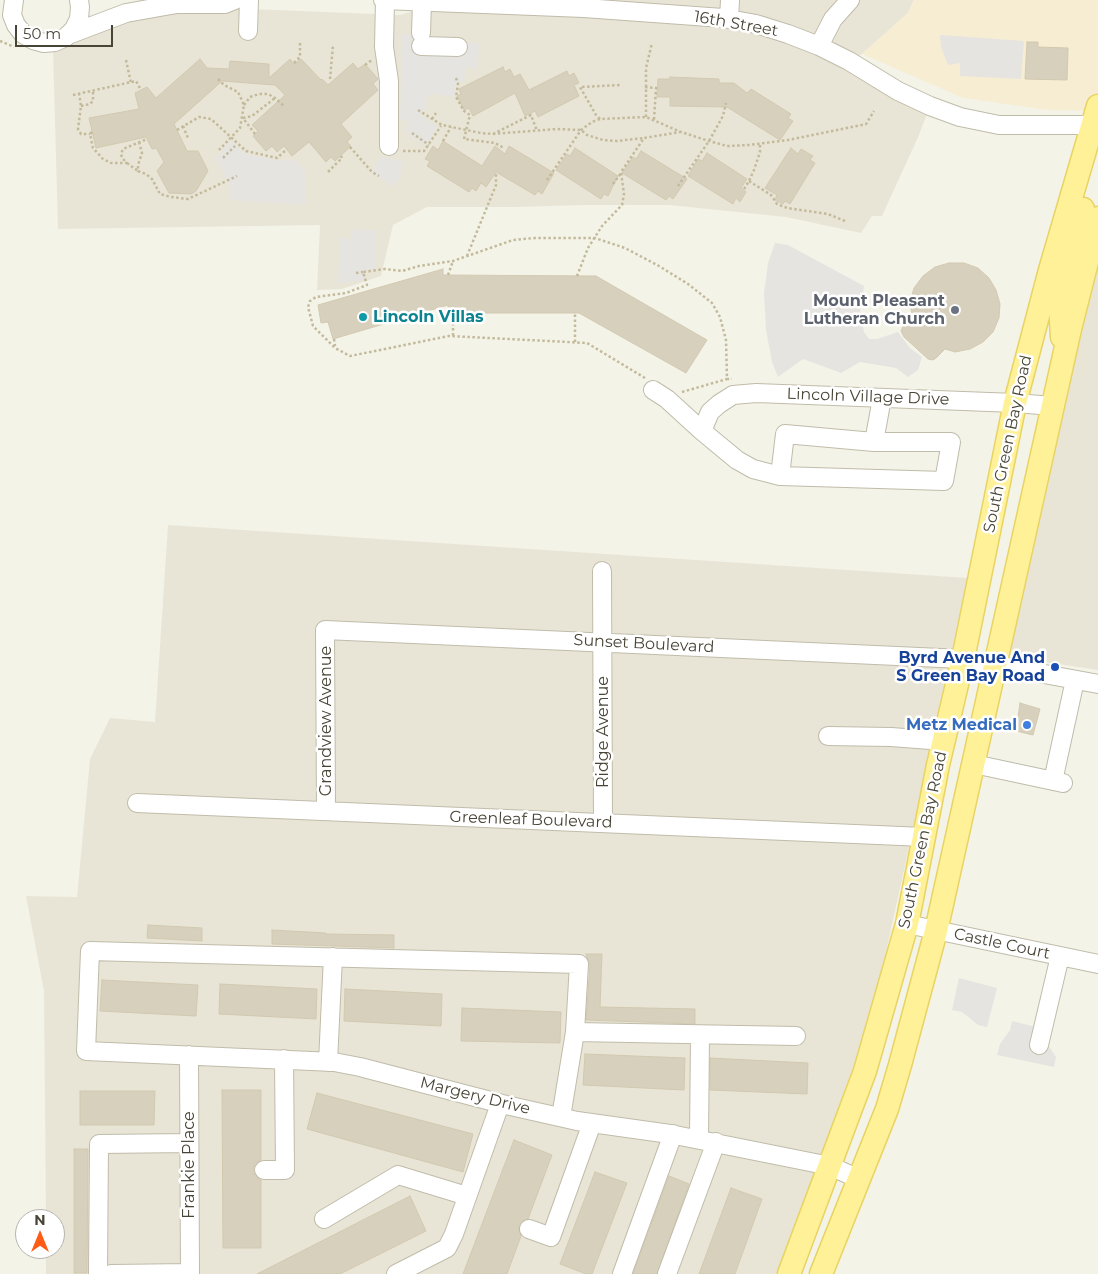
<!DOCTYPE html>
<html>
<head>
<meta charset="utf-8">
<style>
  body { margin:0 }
  #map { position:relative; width:1098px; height:1274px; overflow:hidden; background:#f4f3e8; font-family:Montserrat,sans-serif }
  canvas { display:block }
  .north { position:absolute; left:15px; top:1209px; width:50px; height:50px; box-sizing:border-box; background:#fff; border:1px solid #b6b4af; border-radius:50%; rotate:0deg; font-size:14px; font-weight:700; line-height:20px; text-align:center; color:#484436 }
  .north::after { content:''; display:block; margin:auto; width:18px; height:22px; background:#ff5b15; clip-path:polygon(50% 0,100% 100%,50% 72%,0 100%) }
  .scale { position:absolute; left:15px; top:25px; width:98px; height:22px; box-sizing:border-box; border:2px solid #484436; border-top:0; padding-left:6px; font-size:15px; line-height:18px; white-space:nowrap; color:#484436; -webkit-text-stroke:4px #fff; paint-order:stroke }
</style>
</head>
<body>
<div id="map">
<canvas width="1098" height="1274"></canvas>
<div class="north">N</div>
<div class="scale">50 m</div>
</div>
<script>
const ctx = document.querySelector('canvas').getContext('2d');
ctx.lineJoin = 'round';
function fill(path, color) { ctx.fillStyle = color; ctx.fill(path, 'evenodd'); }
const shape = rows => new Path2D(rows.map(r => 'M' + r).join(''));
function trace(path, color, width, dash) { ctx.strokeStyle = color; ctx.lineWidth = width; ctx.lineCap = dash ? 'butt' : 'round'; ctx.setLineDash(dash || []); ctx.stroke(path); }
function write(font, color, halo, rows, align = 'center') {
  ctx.font = font + ' Montserrat,sans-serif'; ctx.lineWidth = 5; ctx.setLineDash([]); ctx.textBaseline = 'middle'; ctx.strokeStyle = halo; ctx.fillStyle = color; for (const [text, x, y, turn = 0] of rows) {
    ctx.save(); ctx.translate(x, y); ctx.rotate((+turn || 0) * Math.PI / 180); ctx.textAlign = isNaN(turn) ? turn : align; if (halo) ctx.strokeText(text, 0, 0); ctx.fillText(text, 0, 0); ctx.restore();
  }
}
fill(shape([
  [440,0,914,0,908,13,862,54,849,61,930,106,919,135,882,216,872,216,861,233,786,217,669,205,583,205,517,207,427,207,393,225,381,276,342,289,317,290,320,225,58,229,53,50,86,34,151,14,227,8,400,15,440,3],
  [1098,264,1098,670,1032,660,1011,649,1071,373],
  [168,525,968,578,884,961,860,1048,778,1274,46,1274,46,1249,55,1249,55,1219,46,1219,44,991,26,896,77,897,90,759,110,718,155,722]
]), '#e9e5d6');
fill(shape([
  [914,0,1098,0,1098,111,1047,110,963,98,862,54,908,13]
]), '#f7edd3');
fill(shape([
  [402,34,429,35,429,41,479,43,478,69,466,68,464,81,456,84,454,97,432,94,425,99,425,109,420,115,438,127,426,146,404,131,409,121,400,120],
  [940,35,1024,41,1021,79,960,76,960,63,948,65,941,47],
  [231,140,245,154,277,160,294,160,306,171,305,205,230,200,229,184,215,157,220,154],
  [380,156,403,162,401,174,394,187,372,173],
  [353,229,376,230,376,269,365,270,365,280,338,283,340,238,351,239],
  [775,243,788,245,864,286,860,312,864,332,869,339,877,339,898,332,910,348,922,357,918,370,908,377,896,368,860,362,841,373,803,359,778,377,772,362,766,330,764,293,768,263],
  [959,978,997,988,987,1027,978,1025,962,1012,952,1010],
  [1012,1021,1036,1027,1056,1057,1054,1067,997,1055,1000,1044,1010,1030]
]), '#e6e4e0');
const building = shape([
  [1027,42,1038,42,1038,47,1068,48,1067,80,1025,79,1027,42],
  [200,59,207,68,229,69,230,61,269,64,269,78,290,59,294,64,301,59,321,80,322,79,328,85,353,63,358,69,365,64,378,79,373,84,378,90,341,124,352,137,347,142,351,146,335,161,331,157,326,162,309,142,292,156,284,146,277,152,272,146,266,151,253,136,258,131,252,125,285,95,275,85,222,81,174,124,187,151,198,151,208,171,196,191,191,194,169,193,157,171,164,162,156,148,152,149,146,137,96,148,89,118,139,109,135,93,147,87,156,98,200,59],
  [503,67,505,72,510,69,514,77,520,74,529,90,567,71,569,76,574,73,579,83,574,85,579,96,538,117,535,111,525,116,515,93,473,116,469,108,464,110,457,96,461,94,459,89,503,67],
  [670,77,719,79,719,83,734,83,747,93,751,89,791,114,788,118,793,121,780,140,727,107,670,106,670,97,657,97,658,79,670,79,670,77],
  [443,141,482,166,495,146,505,154,509,146,554,173,542,194,538,191,535,195,496,172,486,187,481,183,476,191,472,188,469,192,427,166,430,161,425,159,433,146,438,150,443,141],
  [575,148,618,176,608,196,604,194,601,199,556,170,567,154,570,156,575,148],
  [791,148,798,154,801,149,813,156,810,160,815,163,790,204,785,201,783,204,775,200,777,195,765,188,791,148],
  [641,151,687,179,673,199,669,196,666,200,622,173,633,157,636,159,641,151],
  [707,153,747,179,741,188,746,192,740,202,736,198,733,204,688,176,698,159,702,161,707,153],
  [949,263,964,263,978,268,989,278,996,290,1000,304,999,318,993,332,983,342,970,349,955,352,945,349,936,358,933,360,928,359,904,337,901,331,903,326,912,316,910,302,914,288,923,276,935,267,949,263],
  [443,269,443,275,596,276,707,340,686,373,579,313,448,313,448,305,333,339,328,322,321,323,318,305,443,269],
  [1020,703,1040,709,1033,735,1016,731,1020,703],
  [148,925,202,928,202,941,147,938,148,925],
  [272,930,326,933,326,934,394,935,394,948,272,944,272,930],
  [586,954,602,954,600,1007,695,1009,695,1024,586,1020,590,965,586,954],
  [102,980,198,985,196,1016,100,1011,102,980],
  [220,984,317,989,316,1019,219,1014,220,984],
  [345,989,442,994,441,1026,344,1021,345,989],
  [462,1008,561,1012,560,1043,461,1041,462,1008],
  [585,1054,685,1058,684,1090,583,1085,585,1054],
  [710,1058,808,1063,807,1094,710,1090,710,1058],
  [222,1090,261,1090,261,1160,255,1164,253,1170,255,1176,261,1180,261,1248,223,1248,222,1090],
  [80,1091,155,1091,154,1125,80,1125,80,1091],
  [317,1093,473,1134,463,1172,307,1129,317,1093],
  [514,1140,552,1155,528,1219,523,1221,519,1225,519,1230,521,1236,507,1274,463,1274,514,1140],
  [74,1149,88,1149,87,1273,74,1273,74,1149],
  [595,1172,627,1183,592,1274,586,1274,560,1264,595,1172],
  [669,1176,689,1184,657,1274,633,1274,669,1176],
  [731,1188,762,1199,735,1274,699,1274,731,1188],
  [410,1196,426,1231,340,1274,257,1274,410,1196]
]);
fill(building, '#d7d0bd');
trace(building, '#d2c9b0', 1);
const minor = shape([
  [14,0,12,15,16,25,23,34,33,40,44,43,55,42,66,37,74,29,79,19,80,7,79,0],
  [383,0,584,8,723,18,756,24,788,34,819,46,849,61,898,91,930,106,960,117,999,125,1098,125],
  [385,0,384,47,389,81,389,146],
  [729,19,730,0],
  [248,31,249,0],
  [421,33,422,2],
  [68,35,126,13,177,4,225,4,235,0],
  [421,46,458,47],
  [819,46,833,19,850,0],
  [653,390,667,399,702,431,737,460,753,469,780,476],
  [702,431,710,412,719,404,733,395,756,393,1015,403,1053,406],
  [874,442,951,442,944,481,780,476,785,434,874,442,882,398],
  [602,571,603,822],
  [828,736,891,737,944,741],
  [974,764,1063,783],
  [1053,781,1075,680],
  [137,803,924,837],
  [326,811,325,630,963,659,1098,684],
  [907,924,1098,964],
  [796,1036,575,1032,579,964,90,951,86,1051,334,1062,360,1067,506,1105,577,1121,670,1134,830,1166,859,1179],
  [1039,1045,1060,956],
  [189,1055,190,1274],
  [328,1062,333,957],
  [561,1117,575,1032],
  [699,1139,700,1035],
  [264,1170,285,1170,284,1059],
  [324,1219,398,1175,467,1196],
  [529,1229,551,1237,592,1123],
  [98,1274,99,1144,189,1143],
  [111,1274,190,1273],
  [396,1274,447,1248,454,1234,500,1104],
  [622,1274,673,1134],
  [667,1274,716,1142]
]);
const major = shape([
  [1062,337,1060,304,1083,209],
  [789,1274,865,1071,907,924,938,765,963,659,1015,403,1050,270,1098,106],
  [821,1274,887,1109,900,1065,936,931,1070,329,1098,218]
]);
trace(minor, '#c0bcaa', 20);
trace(major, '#e8d363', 25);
trace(shape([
  [0,41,14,47],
  [126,60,131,83],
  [294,63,300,57,300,42],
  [365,65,372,60],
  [456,78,458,84,456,97,464,111,470,115,464,139,495,143,504,148],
  [218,79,224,85,238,92,244,105,240,128,219,150],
  [330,79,333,45],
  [645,87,656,88,654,120],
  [79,93,81,106,78,129,81,134,90,134],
  [73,95,136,81,141,90],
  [244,105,250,97,259,94,268,94,275,98,284,106],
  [81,106,90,104,93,101,93,91],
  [418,110,442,125,481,133,492,134,557,129,581,130,587,135,603,140,617,141,644,138],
  [646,117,646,68,652,43],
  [432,119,436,113],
  [600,119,596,115,580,87,622,85],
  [183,126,188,138],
  [177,130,199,117,211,119,246,151,277,158,286,150],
  [92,132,90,134,93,148,103,159,111,163,127,163,122,158,121,154,123,149,147,139],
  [412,133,429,145],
  [255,134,243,118,252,116,275,98],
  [493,134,531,115,537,131],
  [443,141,451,127],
  [139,142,142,153,138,165,138,171,146,174,152,179,160,194,171,197,188,199,237,176],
  [350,147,372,172,379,176],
  [403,151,424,151,441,126],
  [223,158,235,146],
  [127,163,138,171],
  [328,172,342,158,341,156],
  [547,180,581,130,592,122,600,119,646,117,681,132,709,141,727,146,749,145,788,140,866,124,874,111],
  [749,181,771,195,777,204,787,208,828,214,845,221],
  [613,184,621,173],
  [678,186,709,141,723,116,726,103],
  [744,189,749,181,754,170,760,152,760,144],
  [467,256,496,185,496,172],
  [356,273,363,272],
  [448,275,453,261],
  [577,276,588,248,602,226,622,205,624,194,621,172,644,138,680,132],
  [453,313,453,336],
  [334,339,335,346],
  [575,342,575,313],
  [645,378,587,343,449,336,350,356,335,348,313,326,308,307,310,301,316,297,346,293,367,285,363,272,385,269,402,271,419,266,453,261,513,240,535,238,595,238,625,248,659,266,688,284,712,303,720,317,726,340,727,379,732,379],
  [682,392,727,379]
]), '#c3ba9b', 2.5, [2.5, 2.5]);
trace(minor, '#fff', 18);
trace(major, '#fff197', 22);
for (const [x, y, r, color] of [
  [955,310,5,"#6b7280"],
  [363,317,5,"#0f9aa8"],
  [1055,667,5,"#1a4fb4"],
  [1027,725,5,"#3f7fe0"]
]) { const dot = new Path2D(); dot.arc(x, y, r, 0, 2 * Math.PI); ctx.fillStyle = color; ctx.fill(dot); trace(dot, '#fff', 2); }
write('16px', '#484436', '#fff', [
  ["16th Street",736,24,10],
  ["Lincoln Village Drive",868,397,2],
  ["South Green Bay Road",1008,444,-78],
  ["Sunset Boulevard",644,644,3],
  ["Grandview Avenue",326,721,-90],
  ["Ridge Avenue",603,732,-90],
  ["Greenleaf Boulevard",531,820,2],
  ["South Green Bay Road",923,840,-78],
  ["Castle Court",1002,944,12],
  ["Margery Drive",475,1096,14],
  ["Frankie Place",189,1165,-90]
]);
write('bold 16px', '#5b616d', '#fff', [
  ["Mount Pleasant",945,301],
  ["Lutheran Church",945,319]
], 'right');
write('bold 16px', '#0d838f', '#fff', [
  ["Lincoln Villas",373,317]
], 'left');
write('bold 16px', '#164399', '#fff', [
  ["Byrd Avenue And",1045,658],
  ["S Green Bay Road",1045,676]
], 'right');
write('bold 16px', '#366cbe', '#fff', [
  ["Metz Medical",1017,725]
], 'right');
</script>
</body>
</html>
